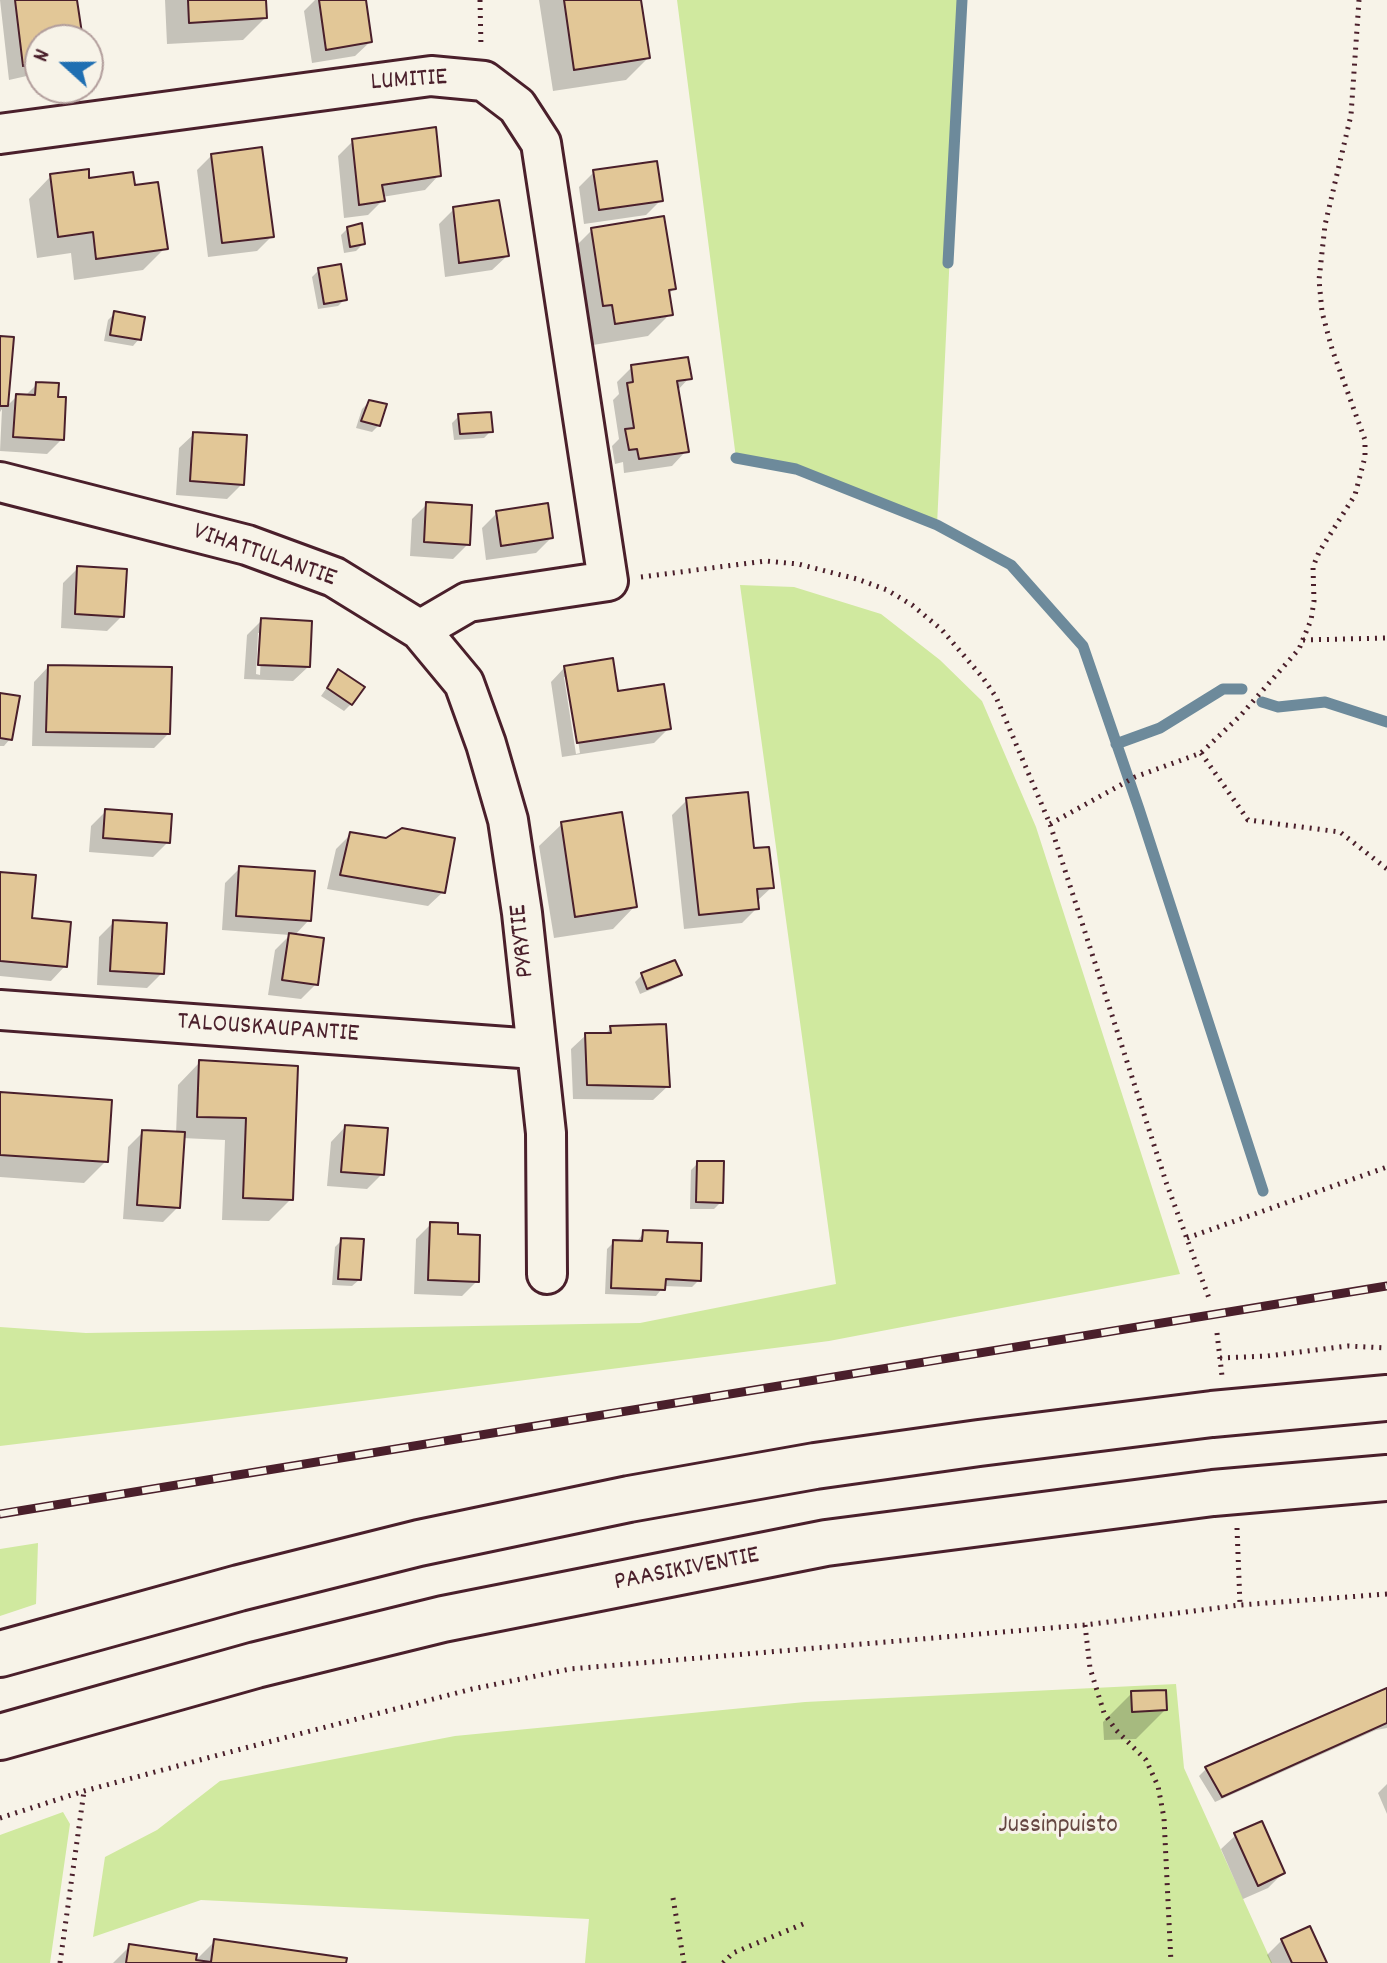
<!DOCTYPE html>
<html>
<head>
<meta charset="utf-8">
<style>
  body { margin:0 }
  #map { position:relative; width:1387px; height:1963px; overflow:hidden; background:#f7f3e8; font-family:Dekko,sans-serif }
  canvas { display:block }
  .north { position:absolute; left:24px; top:24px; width:80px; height:80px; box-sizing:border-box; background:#f7f3e8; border:2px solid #b29e9c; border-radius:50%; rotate:291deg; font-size:22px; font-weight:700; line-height:32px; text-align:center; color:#4a1f2b }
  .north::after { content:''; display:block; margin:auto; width:28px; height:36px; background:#1f6fb2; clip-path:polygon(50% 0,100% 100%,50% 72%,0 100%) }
</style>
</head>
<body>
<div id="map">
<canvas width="1387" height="1963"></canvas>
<div class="north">N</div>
</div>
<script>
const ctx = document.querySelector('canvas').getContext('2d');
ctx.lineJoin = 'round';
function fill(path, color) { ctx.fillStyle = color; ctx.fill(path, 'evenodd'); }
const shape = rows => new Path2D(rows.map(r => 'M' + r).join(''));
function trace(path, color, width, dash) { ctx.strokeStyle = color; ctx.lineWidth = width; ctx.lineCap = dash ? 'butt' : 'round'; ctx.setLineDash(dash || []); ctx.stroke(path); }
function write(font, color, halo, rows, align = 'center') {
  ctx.font = font + ' Dekko,sans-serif'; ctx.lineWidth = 6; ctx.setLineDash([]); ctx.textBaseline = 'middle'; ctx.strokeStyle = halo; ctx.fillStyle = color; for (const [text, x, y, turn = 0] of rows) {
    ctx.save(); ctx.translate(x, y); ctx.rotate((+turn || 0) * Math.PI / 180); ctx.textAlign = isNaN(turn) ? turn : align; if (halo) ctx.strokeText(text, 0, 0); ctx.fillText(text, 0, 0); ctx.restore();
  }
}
fill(shape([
  [677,0,962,0,937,525,796,469,736,458],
  [740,585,794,587,881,614,940,660,982,701,1036,827,1180,1274,829,1341,183,1424,0,1446,0,1327,86,1333,640,1323,836,1284],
  [38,1543,36,1604,0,1616,0,1549],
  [1176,1684,1184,1768,1272,1963,585,1963,589,1919,201,1900,93,1937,105,1857,157,1830,220,1781,455,1736,805,1702],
  [63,1812,70,1824,50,1963,0,1963,0,1835]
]), '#d0e99f');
fill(shape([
  [0,0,75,0,81,40,40,40,40,73,9,80],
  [165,0,264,0,265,18,243,40,167,44],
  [315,0,364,0,370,42,355,56,312,63,304,11],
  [539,0,639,0,648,58,626,80,553,91],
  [353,141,439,175,425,190,382,197,383,200,368,215,344,218,338,156],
  [212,155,272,236,257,251,208,257,197,170],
  [594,172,661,200,646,215,584,224,579,187],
  [51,176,133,187,165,248,143,270,74,280,71,253,37,258,29,199],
  [454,209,507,256,492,270,445,277,439,224],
  [348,228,363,244,356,251,344,253,341,235],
  [592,230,674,289,667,295,670,314,648,336,593,345,590,326,582,327,570,252],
  [319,270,345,299,338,306,318,309,312,277],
  [115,313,139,339,133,346,104,341,108,320],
  [0,338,12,339,6,407,17,396,25,396,37,384,56,399,62,439,47,454,0,451,2,409,0,412],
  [632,367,689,378,677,391,686,451,672,466,624,473,623,462,615,464,612,446,619,439,613,400,619,394,617,382],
  [369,402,379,425,372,432,356,428,362,409],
  [459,416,491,431,484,438,454,440,452,423],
  [194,434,242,484,227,499,176,495,179,448],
  [427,504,468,544,453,559,410,556,412,519],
  [497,513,551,538,536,553,486,560,482,528],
  [78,568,122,616,107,631,61,628,63,583],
  [262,620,308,667,293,681,244,679,247,635],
  [258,633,262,633,260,675,256,674],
  [48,667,168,734,154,748,32,746,34,682],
  [565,667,616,693,669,728,654,743,562,757,551,682],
  [564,677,568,677,580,753,576,754],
  [338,672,351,704,344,711,321,696],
  [0,695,10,739,4,746,0,746],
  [687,800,752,850,772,887,756,902,757,908,742,923,684,929,672,815],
  [106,811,168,842,153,857,89,852,91,826],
  [562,824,635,906,613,929,554,938,539,846],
  [351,834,387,840,443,892,428,906,327,889,336,849],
  [240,868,309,920,294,936,316,984,301,999,268,995,275,950,290,935,222,930,225,883],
  [0,874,30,920,65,966,51,981,0,976],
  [114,922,162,973,147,988,97,985,99,937],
  [679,974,672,981,640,994,635,982,642,975],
  [611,1028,668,1086,653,1100,573,1099,571,1049,586,1035,604,1035],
  [200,1062,296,1067,291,1199,269,1221,222,1220,225,1140,182,1138,178,1207,163,1222,123,1219,128,1147,143,1132,176,1134,178,1085],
  [0,1094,106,1161,84,1183,0,1177],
  [345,1127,382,1174,367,1189,327,1186,331,1142],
  [698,1163,721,1202,714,1209,690,1209,691,1170],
  [431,1224,456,1236,477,1281,462,1296,414,1294,416,1239],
  [644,1232,665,1244,699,1280,692,1287,664,1286,656,1296,605,1294,607,1249,614,1242,636,1243],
  [342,1240,359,1280,352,1286,332,1285,335,1247],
  [1387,1690,1387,1728,1376,1730,1215,1802,1199,1776,1206,1769],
  [1132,1693,1165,1710,1136,1739,1104,1740,1103,1722],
  [1387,1784,1387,1814,1378,1793],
  [1236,1835,1283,1873,1268,1888,1243,1899,1221,1849],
  [1282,1940,1324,1963,1271,1963,1267,1955],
  [215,1941,344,1963,113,1963,130,1946,194,1962]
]), '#0003');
trace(shape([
  [948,263,962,0],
  [736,458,796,469,937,525,1011,565,1083,646,1139,809,1263,1191],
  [1262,702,1278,707,1325,702,1387,722],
  [1116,744,1160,728,1223,689,1242,689]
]), '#6d8a9b', 11);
const building = shape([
  [15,0,77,0,83,40,40,40,40,63,23,66,15,0],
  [188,0,266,0,267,18,189,23,188,0],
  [319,0,366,0,372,42,326,50,319,0],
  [564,0,641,0,650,58,574,70,564,0],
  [436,127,441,176,382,185,385,201,359,205,352,139,436,127],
  [262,147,274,237,222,243,211,154,262,147],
  [657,161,663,201,599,210,593,170,657,161],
  [89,169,89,178,133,172,135,185,158,182,168,249,96,259,93,232,58,237,50,174,89,169],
  [499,200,509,256,459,263,453,207,499,200],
  [664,216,676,289,669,290,673,315,615,324,612,305,603,306,591,228,664,216],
  [362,223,365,244,350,247,347,227,362,223],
  [341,264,347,300,324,304,318,268,341,264],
  [114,311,145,317,141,340,110,335,114,311],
  [0,336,14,337,8,406,0,406,0,336],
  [688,357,692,379,677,381,689,452,639,459,637,449,629,450,625,429,634,428,627,383,633,382,631,365,688,357],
  [36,382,59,383,58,397,66,397,64,440,13,437,16,394,35,395,36,382],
  [369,400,387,404,380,426,361,421,369,400],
  [491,412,493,432,460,434,458,414,491,412],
  [193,432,247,435,244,485,190,481,193,432],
  [426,502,472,505,470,545,424,542,426,502],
  [548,503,553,538,501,546,496,511,548,503],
  [77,566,127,569,124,617,75,614,77,566],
  [261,618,312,621,310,667,258,665,261,618],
  [613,658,618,691,664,684,671,729,577,743,564,666,613,658],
  [48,665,172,667,170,734,46,732,48,665],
  [338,669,365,687,352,705,327,688,338,669],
  [0,693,20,696,12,740,0,738,0,693],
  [748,792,754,848,769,847,774,888,757,889,759,909,699,915,686,798,748,792],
  [105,809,172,814,170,843,103,838,105,809],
  [622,812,637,907,575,917,561,822,622,812],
  [402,828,455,838,445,893,340,875,350,832,386,838,402,828],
  [239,866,315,871,311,921,236,916,239,866],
  [0,872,36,875,32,918,71,922,67,967,0,961,0,872],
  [113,920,167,923,164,974,110,971,113,920],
  [289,933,324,938,318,985,282,980,289,933],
  [675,960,682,975,647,989,641,973,675,960],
  [666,1024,670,1087,587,1085,585,1033,611,1033,610,1026,666,1024],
  [199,1060,298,1066,293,1200,243,1198,246,1118,197,1117,199,1060],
  [0,1092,112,1100,108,1162,0,1155,0,1092],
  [345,1125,388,1128,384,1175,341,1172,345,1125],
  [142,1130,185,1132,180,1208,137,1205,142,1130],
  [697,1161,724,1161,723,1203,696,1202,697,1161],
  [430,1222,458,1223,458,1234,480,1235,479,1282,428,1280,430,1222],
  [643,1230,668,1231,667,1242,702,1243,701,1281,666,1279,665,1290,611,1288,613,1240,642,1241,643,1230],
  [341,1238,364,1239,361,1280,338,1279,341,1238],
  [1387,1688,1387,1723,1222,1797,1205,1767,1387,1688],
  [1166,1690,1167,1710,1132,1712,1131,1691,1166,1690],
  [1262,1821,1285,1873,1258,1886,1234,1833,1262,1821],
  [1310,1926,1327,1963,1292,1963,1281,1939,1310,1926],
  [214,1939,347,1958,346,1963,126,1963,129,1944,197,1954,196,1960,211,1962,214,1939]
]);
fill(building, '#e2c797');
trace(building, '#4a1f2b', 2);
const minor = shape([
  [0,134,431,76,484,81,517,106,541,143,608,581,468,602,420,630,334,577,247,545,0,482],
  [420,630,464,683,486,744,508,820,522,913,546,1133,547,1274],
  [0,1010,535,1049]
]);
const trunk = shape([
  [0,1654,239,1588,419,1543,629,1499,815,1466,979,1443,1212,1414,1387,1398],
  [0,1737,256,1665,443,1619,826,1543,1213,1493,1387,1478]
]);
trace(minor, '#4a1f2b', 44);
trace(trunk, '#4a1f2b', 50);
trace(shape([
  [480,0,481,47],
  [641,577,766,561,798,564,857,579,887,590,912,605,942,630,983,678,996,697,1050,824,1166,1182,1210,1301],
  [1303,640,1387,638],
  [1201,753,1248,820,1340,832,1387,869],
  [1050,824,1135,777,1201,753,1240,716,1299,649,1311,620,1314,601,1313,567,1319,552,1355,495,1365,457,1365,440,1332,349,1322,312,1319,280,1325,225,1351,115,1359,0],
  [1187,1238,1387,1167],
  [1217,1333,1222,1376],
  [1220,1358,1267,1356,1348,1346,1387,1348],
  [1237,1528,1240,1605],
  [1085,1625,1090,1668,1104,1713,1116,1730,1146,1760,1158,1786,1164,1818,1171,1963],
  [0,1818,84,1791,226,1753,472,1689,570,1669,1085,1625,1240,1605,1387,1594],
  [673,1898,684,1963],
  [60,1963,84,1791],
  [723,1963,733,1953,808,1922]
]), '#4a1f2b', 5, [2, 6]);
trace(minor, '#f7f3e8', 38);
trace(trunk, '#f7f3e8', 44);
const rail = shape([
  [0,1514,1387,1286]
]);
trace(rail, '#4a1f2b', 9);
trace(rail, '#f7f3e8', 6, [18]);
write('26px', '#4a1f2b', '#f7f3e8', [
  ["LUMITIE",409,82,-4],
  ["VIHATTULANTIE",264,557,19],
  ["PYRYTIE",524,941,-96],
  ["TALOUSKAUPANTIE",268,1030,4],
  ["PAASIKIVENTIE",687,1571,-11]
]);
write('26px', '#654742', '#f7f3e8', [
  ["Jussinpuisto",1058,1827]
]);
</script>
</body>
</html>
